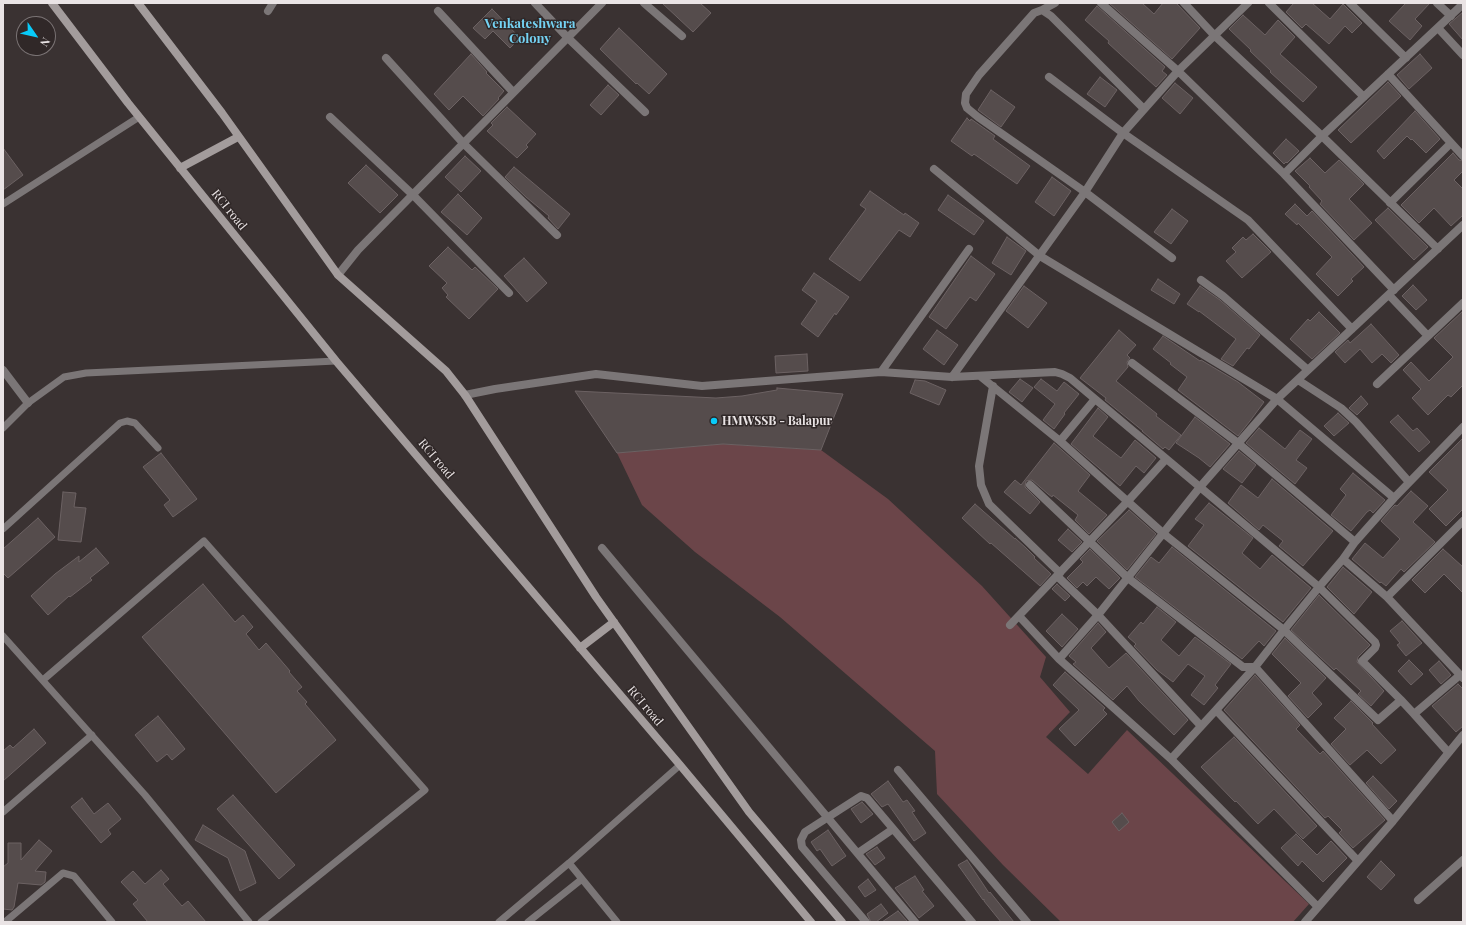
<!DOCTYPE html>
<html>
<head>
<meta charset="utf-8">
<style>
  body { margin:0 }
  #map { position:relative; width:1466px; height:925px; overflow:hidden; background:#3a3232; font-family:"Playfair Display",serif }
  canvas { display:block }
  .frame { position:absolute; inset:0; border:4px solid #eae4e5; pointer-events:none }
  .north { position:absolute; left:16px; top:16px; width:40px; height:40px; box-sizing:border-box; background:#302828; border:1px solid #7a7374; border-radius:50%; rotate:124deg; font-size:11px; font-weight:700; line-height:16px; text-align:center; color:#eae4e5 }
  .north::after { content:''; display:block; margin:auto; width:14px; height:18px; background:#08cbf9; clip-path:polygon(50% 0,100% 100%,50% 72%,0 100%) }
</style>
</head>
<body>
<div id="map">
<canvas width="1466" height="925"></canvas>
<div class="frame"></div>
<div class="north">N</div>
</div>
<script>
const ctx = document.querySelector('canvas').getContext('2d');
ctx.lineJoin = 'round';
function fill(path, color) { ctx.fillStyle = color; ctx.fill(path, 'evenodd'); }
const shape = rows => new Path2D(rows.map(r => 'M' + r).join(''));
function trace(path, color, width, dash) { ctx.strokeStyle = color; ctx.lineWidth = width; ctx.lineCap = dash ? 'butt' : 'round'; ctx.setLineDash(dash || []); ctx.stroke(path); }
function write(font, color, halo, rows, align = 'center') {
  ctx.font = font + ' "Playfair Display",serif'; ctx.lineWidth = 3; ctx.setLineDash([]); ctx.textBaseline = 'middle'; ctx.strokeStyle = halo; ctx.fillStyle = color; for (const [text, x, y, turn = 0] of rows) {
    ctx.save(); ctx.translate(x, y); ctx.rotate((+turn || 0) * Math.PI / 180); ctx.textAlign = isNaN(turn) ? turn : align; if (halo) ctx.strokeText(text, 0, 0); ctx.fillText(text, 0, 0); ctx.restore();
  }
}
fill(shape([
  [723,444,821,450,888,499,982,586,1046,657,1040,677,1070,712,1046,737,1088,774,1127,730,1309,904,1293,922,1061,922,1003,865,937,794,935,751,780,617,695,552,642,505,617,453]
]), '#6b4549');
const building = shape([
  [662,3,700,3,711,13,693,32,662,3],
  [1109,3,1142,3,1154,14,1163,3,1176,3,1200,28,1172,59,1109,3],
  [1294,3,1312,3,1330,19,1343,4,1362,23,1352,33,1345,26,1329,44,1306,24,1302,28,1286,12,1294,3],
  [1406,3,1430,3,1415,19,1422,26,1410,40,1389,21,1406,3],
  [1097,6,1165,67,1162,71,1167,75,1156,87,1108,43,1109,41,1085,20,1097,6],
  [492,9,520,38,510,48,493,31,485,39,473,28,492,9],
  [1463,12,1463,40,1449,24,1463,12],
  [1243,15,1265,35,1278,20,1295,37,1280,54,1317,87,1303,102,1270,72,1271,71,1250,51,1251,50,1229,29,1243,15],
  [619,28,667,74,649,94,637,83,636,84,600,49,619,28],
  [471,54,487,72,486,73,504,91,498,98,499,99,483,116,463,96,449,110,434,94,471,54],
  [1420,54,1432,68,1409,89,1397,75,1420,54],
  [1100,77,1117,90,1105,107,1087,94,1100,77],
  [1388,82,1401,96,1351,143,1338,130,1388,82],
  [1175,83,1193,98,1180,114,1162,98,1175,83],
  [608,85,619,95,601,115,590,105,608,85],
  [991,90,1015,107,1001,127,978,110,991,90],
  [507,107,536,134,526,145,528,147,517,158,487,131,493,125,491,123,507,107],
  [1415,111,1440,139,1426,153,1412,139,1411,140,1407,136,1384,159,1377,151,1415,111],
  [967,118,970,121,971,119,995,136,993,139,1030,166,1017,184,974,154,972,156,951,141,967,118],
  [1286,139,1299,151,1287,163,1286,162,1284,164,1273,153,1286,139],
  [3,148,23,175,3,190,3,148],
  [1453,153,1459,160,1463,161,1463,171,1454,180,1463,189,1463,215,1451,226,1434,208,1419,223,1401,205,1453,153],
  [465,156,481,171,461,192,445,177,465,156],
  [1310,158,1325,173,1339,160,1364,184,1349,199,1372,223,1354,240,1320,204,1322,201,1309,187,1310,186,1295,171,1310,158],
  [366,165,398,195,380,213,348,183,366,165],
  [514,167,570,214,558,229,548,218,549,216,526,197,505,177,514,167],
  [1052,177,1071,191,1054,216,1035,202,1052,177],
  [870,191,904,215,905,213,919,223,910,237,899,230,860,281,829,259,866,209,860,205,870,191],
  [458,194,482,218,467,235,441,212,458,194],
  [948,195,984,221,974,235,938,210,948,195],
  [1295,204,1307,216,1312,211,1364,267,1351,279,1353,281,1338,296,1316,274,1332,257,1298,223,1297,225,1285,214,1295,204],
  [1388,208,1428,247,1414,260,1375,220,1388,208],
  [1172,209,1188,221,1171,244,1154,232,1172,209],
  [1253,234,1271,252,1242,278,1226,261,1236,252,1232,248,1243,237,1246,240,1253,234],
  [1007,237,1026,251,1011,275,992,263,1007,237],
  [448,247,472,270,475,267,498,289,469,319,446,297,448,295,442,288,447,283,429,266,448,247],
  [971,256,995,274,976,301,970,297,946,329,929,317,971,256],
  [524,258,547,283,527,302,504,276,524,258],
  [814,273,849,297,836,315,835,313,818,337,801,324,817,301,802,290,814,273],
  [1158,279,1180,294,1174,304,1151,290,1158,279],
  [1413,285,1427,300,1416,310,1402,296,1413,285],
  [1024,286,1047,303,1028,328,1006,311,1024,286],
  [1200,286,1220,300,1260,335,1249,349,1247,348,1233,366,1221,359,1236,339,1199,311,1199,312,1187,304,1200,286],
  [1463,311,1463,385,1451,397,1448,395,1428,415,1412,398,1421,389,1403,370,1411,362,1429,381,1453,357,1434,338,1463,311],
  [1319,312,1340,333,1312,359,1290,339,1308,319,1310,321,1319,312],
  [1371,324,1399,355,1391,363,1382,354,1372,363,1360,349,1345,363,1335,352,1348,340,1350,343,1371,324],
  [937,330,958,345,944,365,923,349,937,330],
  [1119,330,1136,345,1127,355,1130,358,1127,362,1128,367,1116,381,1157,414,1156,416,1181,435,1169,450,1165,447,1163,449,1142,431,1143,431,1105,400,1106,398,1080,378,1119,330],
  [1163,336,1200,361,1201,360,1238,382,1264,402,1250,421,1238,436,1178,390,1187,377,1170,364,1171,363,1153,349,1163,336],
  [807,354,808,371,776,373,775,356,807,354],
  [1020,379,1033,388,1022,402,1009,392,1020,379],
  [1041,379,1057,391,1064,382,1079,394,1064,413,1065,414,1054,429,1043,420,1055,404,1034,387,1041,379],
  [915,380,925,381,946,390,939,405,910,393,915,380],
  [777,388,843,394,821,450,723,444,617,453,575,391,716,398,742,396,777,390,777,388],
  [1361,396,1368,404,1357,415,1349,408,1361,396],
  [1098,408,1108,417,1093,436,1094,437,1121,458,1135,440,1156,458,1144,473,1136,466,1120,486,1071,444,1098,408],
  [1338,413,1349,423,1334,436,1324,426,1338,413],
  [1398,415,1413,431,1417,428,1430,442,1419,452,1390,422,1398,415],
  [1195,417,1230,444,1210,467,1199,458,1176,443,1195,417],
  [1259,428,1285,449,1300,430,1312,439,1296,460,1307,468,1295,484,1246,443,1259,428],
  [1463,438,1463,509,1446,526,1429,509,1448,490,1429,472,1463,438],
  [1054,443,1090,475,1078,491,1107,515,1089,534,1075,520,1078,515,1053,495,1052,497,1048,494,1032,480,1026,481,1025,487,1040,502,1030,514,1004,492,1015,480,1021,485,1054,443],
  [1239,451,1256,465,1242,483,1223,469,1239,451],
  [161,453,197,499,173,517,164,505,170,500,143,467,161,453],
  [1353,473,1385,500,1373,513,1370,510,1367,512,1351,531,1331,515,1346,495,1340,489,1353,473],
  [1272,479,1333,531,1303,566,1279,546,1283,541,1263,525,1259,530,1228,503,1241,485,1258,498,1272,479],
  [1411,491,1428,506,1413,522,1435,542,1404,572,1401,569,1386,586,1381,582,1380,583,1352,559,1365,543,1383,558,1400,539,1381,521,1393,507,1395,505,1397,506,1411,491],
  [63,492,76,493,74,507,86,508,81,542,58,540,63,492],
  [1209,503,1253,538,1242,553,1260,569,1272,555,1311,588,1283,622,1188,546,1204,525,1195,519,1209,503],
  [975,504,1015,539,1015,538,1026,548,1035,557,1034,558,1051,574,1040,586,991,543,990,544,962,518,975,504],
  [1129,510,1156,534,1127,570,1097,541,1129,510],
  [38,518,55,537,8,578,3,573,3,549,38,518],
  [1068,529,1082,542,1072,552,1058,540,1068,529],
  [1172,547,1276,631,1264,646,1259,641,1242,659,1135,577,1151,557,1159,563,1172,547],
  [96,548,109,563,90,578,92,580,70,597,69,596,48,615,31,596,55,574,79,556,79,562,96,548],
  [1090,549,1120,578,1109,589,1096,577,1087,586,1083,582,1077,588,1067,578,1083,562,1080,559,1090,549],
  [1443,549,1463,567,1463,593,1444,574,1425,593,1412,580,1443,549],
  [1343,567,1372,592,1354,614,1327,587,1343,567],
  [203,584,235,622,243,615,253,627,246,634,259,650,266,643,290,671,289,672,302,687,297,691,307,702,305,704,336,740,276,793,142,637,203,584],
  [1057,584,1070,596,1065,601,1052,589,1057,584],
  [1319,595,1370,645,1358,657,1357,662,1384,691,1371,706,1358,694,1361,691,1336,668,1334,670,1291,630,1319,595],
  [1157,607,1176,622,1161,640,1179,656,1195,637,1231,664,1215,685,1218,688,1204,705,1191,695,1205,676,1188,664,1173,682,1157,670,1134,646,1136,644,1128,637,1141,622,1143,624,1157,607],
  [1062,614,1078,629,1062,647,1046,631,1062,614],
  [1402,621,1422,643,1406,656,1397,645,1400,643,1390,631,1402,621],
  [1098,623,1106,632,1091,648,1109,668,1126,653,1188,720,1174,735,1139,701,1127,686,1113,700,1073,664,1076,662,1069,656,1098,623],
  [1285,638,1326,678,1312,693,1322,704,1308,718,1288,696,1301,683,1272,654,1285,638],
  [1409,660,1423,674,1411,685,1398,671,1409,660],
  [1439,661,1451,675,1441,684,1429,670,1439,661],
  [1065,672,1105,708,1103,710,1107,714,1075,746,1059,729,1079,710,1053,685,1065,672],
  [1255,675,1300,725,1296,729,1320,754,1323,751,1385,820,1353,848,1339,833,1342,830,1328,816,1325,818,1224,710,1255,675],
  [1458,684,1463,689,1463,726,1456,732,1432,706,1458,684],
  [1351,701,1373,723,1372,724,1396,750,1381,764,1367,750,1350,765,1331,744,1346,729,1334,718,1351,701],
  [158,716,185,749,172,760,167,754,157,762,135,735,158,716],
  [34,729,46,743,3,781,3,751,10,745,13,748,34,729],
  [1234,737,1317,826,1303,839,1274,809,1258,824,1236,801,1235,802,1201,767,1234,737],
  [1373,776,1397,801,1389,809,1366,783,1373,776],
  [888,781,903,802,907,800,915,811,912,812,926,833,914,841,888,804,882,807,871,794,888,781],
  [233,795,295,865,279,879,217,809,233,795],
  [82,798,94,814,108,803,121,819,108,830,111,834,101,843,71,807,82,798],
  [862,802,873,814,861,823,851,809,862,802],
  [1122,813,1129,822,1119,831,1112,822,1122,813],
  [203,825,245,851,256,883,240,891,228,858,195,840,203,825],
  [828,830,846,856,832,866,820,849,817,851,811,842,828,830],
  [1296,834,1317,855,1331,841,1347,858,1323,882,1302,861,1298,866,1281,848,1296,834],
  [39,840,52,851,35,871,46,872,45,882,41,885,18,883,14,907,12,910,3,909,3,867,8,863,8,843,21,843,21,860,39,840],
  [877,847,885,858,875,865,866,854,877,847],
  [967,860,989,893,990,892,1014,922,1001,922,984,901,984,899,983,900,958,865,967,860],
  [1381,861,1395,875,1381,890,1367,877,1381,861],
  [161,870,169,879,163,884,182,906,188,901,206,922,148,922,133,904,138,900,121,882,133,871,145,884,161,870],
  [915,876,924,890,922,891,934,906,919,918,895,888,915,876],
  [868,879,876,890,865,897,858,887,868,879],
  [881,904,888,913,876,922,871,922,867,914,881,904],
  [898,911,908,922,882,922,898,911]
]);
fill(building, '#554c4c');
trace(building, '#6c6263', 1);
trace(shape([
  [3,204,139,117],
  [3,428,28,403,64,377,86,373,336,361],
  [3,529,120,423,127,421,135,423,158,448],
  [3,636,145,795,249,922],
  [43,680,204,541,425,790,261,922],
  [3,812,92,735],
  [569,863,617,922],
  [5,922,63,873,74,876,112,922],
  [499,922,569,863,680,765],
  [528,922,582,879]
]), '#7b7677', 7);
trace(shape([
  [535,3,568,38,645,112],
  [644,3,682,36],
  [1101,3,1178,71,1284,174,1394,290],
  [1184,3,1214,35,1322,136,1438,249],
  [1269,3,1364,97],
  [1350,3,1406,58],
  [1437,3,1451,16],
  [1042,10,1055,3],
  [268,11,273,3],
  [438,11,513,92],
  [1438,28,1463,55],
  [386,58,463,143,557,235],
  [1388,74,1463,156],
  [1049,77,1123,133,1248,220,1352,329],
  [1144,109,1051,16,1042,10,1034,13,979,75,966,94,965,103,967,108,978,117,1085,192,1172,258],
  [330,117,413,195,509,293],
  [934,169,1040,256,1277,399,1463,225],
  [1284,174,1322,136,1463,4],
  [1390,203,1451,143],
  [338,275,358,250,602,3],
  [1201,280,1223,296,1308,370],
  [1389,295,1428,336],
  [1132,363,1238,443,1355,542,1343,559,1387,597,1463,521],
  [3,370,28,403],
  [881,372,969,249],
  [980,376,1060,441],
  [952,377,1085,192,1123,133,1178,71,1248,3],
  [1298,380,1341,408,1356,422,1409,482],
  [1377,384,1463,303],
  [993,386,979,466,981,485,989,504,1060,573],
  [465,395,495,389,596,374,702,386,881,372,952,377,1055,372,1062,374,1070,378,1319,587,1284,630,1164,534,1060,441,1095,399],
  [1030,485,1128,578,1243,667,1255,667,1216,710,1357,860],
  [1355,542,1394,498],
  [602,548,915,922],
  [1343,559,1319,587,1375,642,1376,645,1375,648,1362,661,1401,700],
  [1057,576,1098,615,1201,726],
  [1387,597,1463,678],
  [1019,616,1059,659,1171,759,1216,710],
  [1010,625,1128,501,1166,459],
  [1059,659,1098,615,1200,487,1277,399,1394,498,1463,427],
  [1414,714,1448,752],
  [1171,759,1318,907],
  [898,770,1027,922],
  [1393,821,1255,667,1284,630,1378,720,1401,700,1414,714,1460,675],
  [858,853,893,829],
  [1418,900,1463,860],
  [866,922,802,847,801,840,805,832,861,796,867,798,972,922],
  [1305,922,1393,821,1463,735]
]), '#7b7677', 8);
trace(shape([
  [52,3,128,103,336,361,680,765,811,922],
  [138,3,222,113,338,275,446,371,465,395,596,597,749,812,842,922],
  [180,168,238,137],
  [580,648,614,622]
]), '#a39c9c', 8);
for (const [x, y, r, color] of [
  [714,421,4,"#08cbf9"]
]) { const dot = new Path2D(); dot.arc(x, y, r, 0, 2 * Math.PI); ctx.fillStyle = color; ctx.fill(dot); trace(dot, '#302828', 1.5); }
write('12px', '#eae4e5', '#302828', [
  ["RCI road",229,210,51],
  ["RCI road",436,459,50],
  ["RCI road",645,706,50]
]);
write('bold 12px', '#eae4e5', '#302828', [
  ["HMWSSB - Balapur",722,421]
], 'left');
write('bold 13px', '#74d2f3', '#302828', [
  ["Venkateshwara",530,24],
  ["Colony",530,39]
]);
</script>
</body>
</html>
